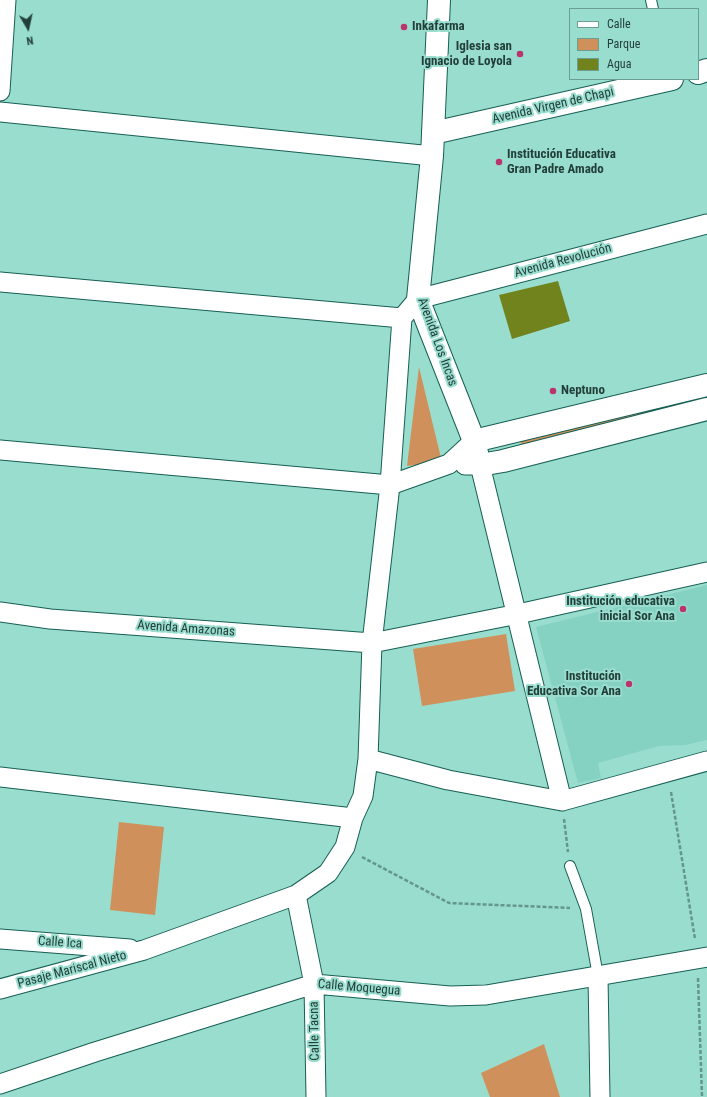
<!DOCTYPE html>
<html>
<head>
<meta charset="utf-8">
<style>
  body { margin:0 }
  #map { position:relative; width:707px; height:1097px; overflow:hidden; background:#99ddcf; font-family:"Roboto Condensed",sans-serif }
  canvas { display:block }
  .legend { position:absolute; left:569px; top:8px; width:130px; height:72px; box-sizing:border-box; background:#99ddcf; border:1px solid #6a9e93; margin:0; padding:5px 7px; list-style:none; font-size:12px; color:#233f3a }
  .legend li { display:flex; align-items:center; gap:8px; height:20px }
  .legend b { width:20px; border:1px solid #6a9e93 }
  .north { position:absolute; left:8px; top:8px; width:40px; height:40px; -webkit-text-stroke:3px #99ddcf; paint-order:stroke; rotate:171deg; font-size:11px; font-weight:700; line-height:16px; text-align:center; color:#233f3a }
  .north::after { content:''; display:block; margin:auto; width:14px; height:18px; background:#233f3a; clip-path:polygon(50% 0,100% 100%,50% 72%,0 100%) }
</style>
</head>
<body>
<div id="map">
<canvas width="707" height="1097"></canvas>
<ul class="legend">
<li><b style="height:5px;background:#fff"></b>Calle</li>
<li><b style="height:11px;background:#d0905b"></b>Parque</li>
<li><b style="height:11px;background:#71831d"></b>Agua</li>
</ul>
<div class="north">N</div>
</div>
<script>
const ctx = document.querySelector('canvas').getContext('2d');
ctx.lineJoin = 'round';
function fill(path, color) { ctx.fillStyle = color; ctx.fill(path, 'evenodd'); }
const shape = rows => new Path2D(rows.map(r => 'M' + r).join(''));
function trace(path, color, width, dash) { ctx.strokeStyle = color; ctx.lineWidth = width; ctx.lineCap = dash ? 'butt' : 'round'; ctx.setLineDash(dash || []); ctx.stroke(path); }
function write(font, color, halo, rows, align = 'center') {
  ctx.font = font + ' "Roboto Condensed",sans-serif'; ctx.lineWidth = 4; ctx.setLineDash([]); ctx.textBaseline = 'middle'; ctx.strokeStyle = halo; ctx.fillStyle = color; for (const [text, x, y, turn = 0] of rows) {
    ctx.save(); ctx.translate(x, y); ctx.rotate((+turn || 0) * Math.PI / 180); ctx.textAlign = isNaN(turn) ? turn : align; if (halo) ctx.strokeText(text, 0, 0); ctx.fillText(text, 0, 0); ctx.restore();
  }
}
fill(shape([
  [707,585,707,740,685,745,659,746,598,763,601,778,578,783,536,627]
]), '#85d2c2');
fill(shape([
  [419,367,442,462,407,466],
  [707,393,707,401,522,448,520,440],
  [506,634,515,691,422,706,413,649],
  [119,822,164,827,155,915,110,910],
  [544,1044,560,1097,490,1097,481,1073]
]), '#d0905b');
fill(shape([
  [558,281,570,321,512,339,499,295]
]), '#71831d');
const service = shape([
  [651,0,653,9],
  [570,866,586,909,598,976]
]);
const minor = shape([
  [0,91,6,0],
  [0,112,432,156],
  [0,282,402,318],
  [0,450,390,485,449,464,474,441],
  [465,465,480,465,562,801],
  [0,612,50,619,372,643,518,614,707,572],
  [368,759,448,780,562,801,707,761],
  [0,777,353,818],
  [296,895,314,984,316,1097],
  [0,939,130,949],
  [598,976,600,1097],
  [0,989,144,950,296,895,328,873,345,847,353,818,363,796,368,759,372,643,390,485,402,318,418,299,707,224],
  [0,1084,95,1052,314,984,450,996,486,995,707,957]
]);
const tertiary = shape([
  [698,73,707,70],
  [433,133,672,79]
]);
const secondary = shape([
  [439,0,432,156,418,299,474,441,480,465,503,461,707,409],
  [474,441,707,385]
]);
trace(service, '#165f53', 12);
trace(minor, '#165f53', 21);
trace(tertiary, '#165f53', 24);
trace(secondary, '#165f53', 24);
trace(shape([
  [671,792,695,939],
  [564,819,568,852],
  [362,857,449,903,570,908],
  [698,978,702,1097]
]), '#64968c', 2.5, [4, 2]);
trace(service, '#fff', 10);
trace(minor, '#fff', 19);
trace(tertiary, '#fff', 22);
trace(secondary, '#fff', 22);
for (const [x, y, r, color] of [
  [404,27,4,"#bc326c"],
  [520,54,4,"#bc326c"],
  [499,162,4,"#bc326c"],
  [553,391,4,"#bc326c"],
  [683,609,4,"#bc326c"],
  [629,684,4,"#bc326c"]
]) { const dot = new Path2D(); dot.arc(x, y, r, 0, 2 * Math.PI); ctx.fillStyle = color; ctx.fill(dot); trace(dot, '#99ddcf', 1.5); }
write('bold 13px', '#233f3a', '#99ddcf', [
  ["Inkafarma",412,27],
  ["Iglesia san",512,47,"right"],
  ["Ignacio de Loyola",512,62,"right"],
  ["Institución Educativa",507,155],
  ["Gran Padre Amado",507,170],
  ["Neptuno",561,391],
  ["Institución educativa",675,602,"right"],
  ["inicial Sor Ana",675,617,"right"],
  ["Institución",621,677,"right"],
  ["Educativa Sor Ana",621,692,"right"]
], 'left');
write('13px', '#233f3a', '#99ddcf', [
  ["Avenida Virgen de Chapi",553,106,-13],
  ["Avenida Revolución",563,261,-15],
  ["Avenida Los Incas",437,342,70],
  ["Avenida Amazonas",186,629,4],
  ["Calle Ica",60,943,4],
  ["Pasaje Mariscal Nieto",72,970,-15],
  ["Calle Moquegua",359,988,5],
  ["Calle Tacna",315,1031,-91]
]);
</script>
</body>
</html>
